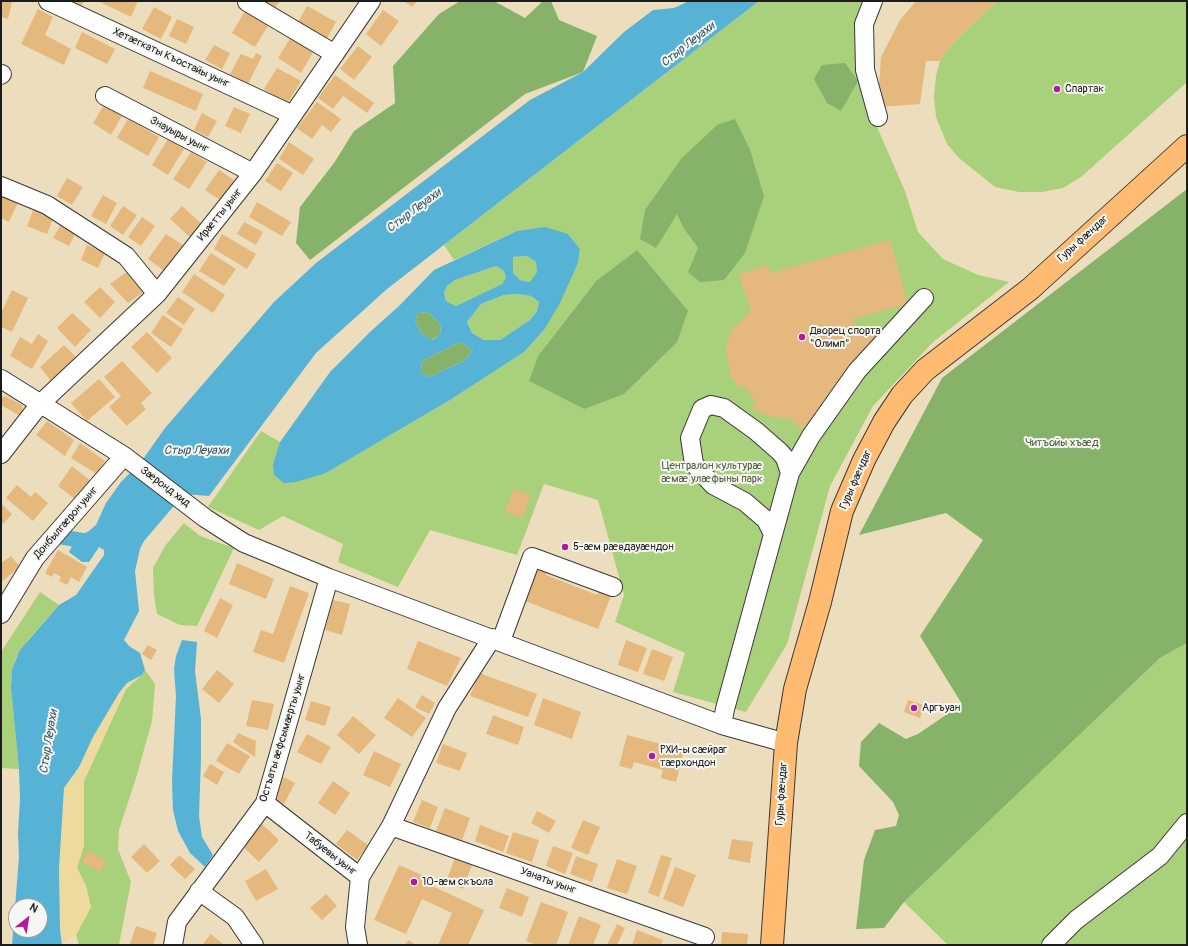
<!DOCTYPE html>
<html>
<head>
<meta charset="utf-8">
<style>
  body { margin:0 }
  #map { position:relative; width:1188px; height:946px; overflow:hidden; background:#ecdebc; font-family:Pangolin,sans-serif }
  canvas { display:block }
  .frame { position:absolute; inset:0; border:2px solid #1c1c1c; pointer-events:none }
  .north { position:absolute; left:8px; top:898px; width:40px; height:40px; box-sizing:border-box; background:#f6f6f2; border:1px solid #9f9f9c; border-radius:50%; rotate:30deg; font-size:11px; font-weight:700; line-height:16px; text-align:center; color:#1c1c1c }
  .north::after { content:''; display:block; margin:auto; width:14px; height:18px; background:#b5179e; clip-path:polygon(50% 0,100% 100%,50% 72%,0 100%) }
</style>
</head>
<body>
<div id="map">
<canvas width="1188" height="946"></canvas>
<div class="frame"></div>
<div class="north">N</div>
</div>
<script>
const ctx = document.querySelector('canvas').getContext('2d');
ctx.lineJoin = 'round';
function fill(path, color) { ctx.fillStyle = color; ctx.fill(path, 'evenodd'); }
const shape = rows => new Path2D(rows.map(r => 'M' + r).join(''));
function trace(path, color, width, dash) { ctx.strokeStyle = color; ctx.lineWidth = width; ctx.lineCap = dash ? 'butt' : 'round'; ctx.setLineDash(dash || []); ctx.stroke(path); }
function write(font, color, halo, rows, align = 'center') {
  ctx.font = font + ' Pangolin,sans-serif'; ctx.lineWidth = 4; ctx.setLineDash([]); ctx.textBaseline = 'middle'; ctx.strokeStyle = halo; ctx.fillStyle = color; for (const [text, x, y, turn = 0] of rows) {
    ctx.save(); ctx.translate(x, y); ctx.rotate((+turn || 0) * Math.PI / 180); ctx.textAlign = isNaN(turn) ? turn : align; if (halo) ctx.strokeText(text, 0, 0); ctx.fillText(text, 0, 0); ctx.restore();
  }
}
fill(shape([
  [759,1,881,1,871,30,877,127,905,191,918,232,943,259,978,275,1009,282,933,342,873,406,830,486,787,644,746,712,673,692,685,653,615,622,624,595,598,500,544,484,517,555,430,530,398,587,338,562,343,544,283,516,259,530,208,507,261,431,280,442,273,464,326,473,450,400,524,352,544,330,578,263,580,249,568,234,517,231,454,260,444,245],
  [677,213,724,280,698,248,684,229],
  [636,251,584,409,529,381,538,356,596,281],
  [997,1,1187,1,1187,82,1081,177,1063,188,1042,192,1019,192,995,187,959,158,947,144,936,117,934,97,936,76,940,61,950,46],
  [527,256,536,262,537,272,531,282,520,280,513,273,513,257],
  [496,266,504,271,506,278,502,284,456,306,446,301,444,293,447,286,455,280],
  [518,294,531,296,539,302,537,311,530,320,500,340,484,340,472,333,467,322,481,304,504,295],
  [184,523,200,536,234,548,197,626,180,625,157,614,154,595,153,568,165,546],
  [40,592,59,605,29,639,16,658,12,669,11,688,19,769,1,768,1,652],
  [1187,643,1187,945,948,945,904,902,1160,658],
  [145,670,155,684,152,721,136,778,119,830,118,849,131,882,119,945,79,945,76,935,91,907,86,886,77,868,84,845,84,781,126,689,142,675]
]), '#a9d07a');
fill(shape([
  [460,1,494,1,525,18,543,1,551,1,559,20,597,36,583,72,525,94,310,260,296,243,300,207,334,163,354,131,395,103,393,66,439,14],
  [845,63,858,81,841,111,827,103,814,79,822,65],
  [735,119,750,150,764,196,745,253,724,280,700,282,688,272,698,248,684,229,677,214,656,248,640,239,645,210,681,159,717,125],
  [1187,189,1187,643,1160,658,904,902,884,928,856,929,864,860,875,830,896,826,899,815,893,802,859,766,861,742,879,723,906,739,918,734,962,704,920,636,983,540,946,513,859,535,942,378],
  [637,250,688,311,677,342,624,394,584,409,529,381,538,356,596,281],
  [428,312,441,325,440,335,431,340,422,334,415,321,418,313],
  [460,342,473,350,464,361,429,377,421,372,422,361]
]), '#86b26a');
fill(shape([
  [139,676,126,689,84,781,84,845,77,868,86,886,91,907,76,935,62,944,60,929,59,869,64,788,79,767,93,737,119,693,127,684]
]), '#eeda9e');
fill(shape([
  [689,1,759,1,387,289,316,353,209,496,184,494,144,541,140,549,135,571,139,611,124,640,129,646,140,653,145,670,142,675,127,683,119,693,93,737,79,767,64,788,59,869,60,929,62,945,12,945,19,857,18,832,20,800,19,769,11,688,12,669,20,650,59,605,76,595,104,555,104,550,99,547,89,562,82,562,69,552,73,544,96,525,106,503,121,482,141,462,165,428,274,302,316,263,530,100,583,72,624,32,653,10,674,8],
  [16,906,40,906,40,930,16,930],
  [545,227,568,234,580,249,578,263,560,303,544,330,524,352,450,400,326,473,296,482,284,483,274,475,273,464,280,442,330,372,370,332,399,306,434,270,517,231],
  [527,256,536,262,537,272,530,282,520,280,513,273,513,257],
  [496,266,504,271,506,278,502,284,456,306,446,301,444,293,447,286,455,280],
  [518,294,531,296,539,302,537,311,530,320,500,340,484,340,472,333,467,322,481,304,504,295],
  [428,312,441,325,440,335,432,340,422,334,415,321,418,313],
  [460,342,473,350,464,361,429,377,421,372,422,361],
  [182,640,197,642,195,671,201,719,201,759,199,816,202,837,213,855,205,867,190,853,178,831,173,810,172,781,176,696,174,669,176,656]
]), '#57b3d5');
trace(shape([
  [62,537,85,541,98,536]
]), '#57b3d5', 15);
fill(shape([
  [1,1,12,1,8,19,1,17],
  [70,1,84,1,81,7],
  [98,1,138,1,131,17],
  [259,1,280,1,273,10],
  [404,1,417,1,412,7],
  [916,1,997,1,950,46,940,61,926,61,920,104,880,107,879,86,881,57,900,20],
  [307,6,336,22,326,40,297,24],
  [154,7,172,17,161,39,142,29],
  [38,9,53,17,45,35,71,49,64,65,21,44],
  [383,10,399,21,381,46,366,34],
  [245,11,269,24,255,47,232,33],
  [177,19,194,27,186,44,169,36],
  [82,32,115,49,107,64,75,48],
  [291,37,315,49,301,73,278,58],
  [214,45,230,53,222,69,205,60],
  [358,46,372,57,354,80,340,69],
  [256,53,262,56,248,84,230,74,241,54,253,59],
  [277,68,301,81,287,104,264,89],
  [150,71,203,94,196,111,143,88],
  [335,75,374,103,367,113,343,96,333,109,318,98],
  [317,102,341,119,331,132,322,125,312,139,297,128],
  [104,105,122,116,111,135,93,123],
  [234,107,250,114,241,133,225,126],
  [202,113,217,121,208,137,194,130],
  [128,119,159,137,148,156,117,138],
  [168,139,184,149,168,175,152,165],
  [289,142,314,159,303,175,279,159],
  [191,152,207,162,189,189,173,179],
  [277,163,293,173,281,191,265,181],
  [219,170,234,180,220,200,205,190],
  [67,178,83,187,72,205,57,196],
  [1,195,18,202,9,222,1,218],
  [103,195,117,203,106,224,91,216],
  [257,202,291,222,282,236,249,217],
  [123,206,137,215,123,235,110,226],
  [182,206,203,225,191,238,170,219],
  [34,208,54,216,47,234,27,226],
  [142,217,155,226,141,246,128,237],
  [62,222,77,230,69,246,53,238],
  [244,222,263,232,256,245,237,234],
  [166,234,183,245,163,270,148,259],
  [222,234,256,254,247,269,214,249],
  [890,240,908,304,852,319,861,332,867,324,878,334,872,340,878,345,801,429,789,418,772,417,750,408,756,402,743,385,739,388,730,375,726,346,731,331,751,310,739,274,768,265,770,273],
  [87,245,105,253,98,268,81,260],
  [211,253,236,269,224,286,199,271],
  [128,271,145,291,128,303,110,284],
  [194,274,225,295,213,313,182,292],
  [100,287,115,302,100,318,84,302],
  [12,290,28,298,12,332,1,327,1,313],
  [178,297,195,309,184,325,166,313],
  [72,313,91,330,75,347,57,328],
  [163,315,183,329,171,347,151,333],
  [147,332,172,358,157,373,131,347],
  [38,334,48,341,32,369,21,363,26,354,21,362,10,356,20,337,32,344],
  [64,345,76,357,51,381,40,367],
  [122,361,152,393,141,403,146,409,127,426,109,407,121,396,104,377],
  [99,379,115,397,87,421,71,403],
  [1,396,4,397,5,396,22,405,23,413,20,416,1,405],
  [47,421,74,440,65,456,36,435],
  [80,443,105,461,97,474,71,458],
  [72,466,91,481,76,500,58,486],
  [17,485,31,497,35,492,48,503,33,521,6,498],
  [514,489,531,495,522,518,505,511],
  [1,503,12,514,3,524,1,522],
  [58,550,87,567,79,582,71,577,67,585,59,581,61,577,54,573,52,577,45,573],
  [11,556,20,567,1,582,1,563],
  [534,562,549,568,546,575,597,595,600,588,612,593,598,629,520,599],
  [237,563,274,579,266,599,229,584],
  [290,586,309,593,284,663,253,652,261,630,273,634],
  [220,598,233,605,217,638,204,631],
  [333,600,350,604,342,635,325,630],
  [626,640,647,648,638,672,618,665],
  [418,641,461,658,447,686,407,669],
  [148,645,157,650,151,660,142,654],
  [652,649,673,657,664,681,643,674],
  [217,670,234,684,219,703,202,689],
  [479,673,537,694,528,717,470,696],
  [422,695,435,703,429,714,415,707],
  [398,698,426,718,412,737,384,718],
  [543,698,581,712,572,739,534,725],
  [252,700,274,704,268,730,246,726],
  [908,700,924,705,920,718,904,712],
  [311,701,331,707,325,726,305,720],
  [493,715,524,727,518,745,486,734],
  [353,716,376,735,359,754,337,735],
  [238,733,256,741,255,757,233,742],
  [307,734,331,747,321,764,297,752],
  [627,735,684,750,676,782,661,778,663,770,634,762,632,769,619,766],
  [227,743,250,756,239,774,216,761],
  [443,744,467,753,460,771,436,763],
  [374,751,401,764,390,787,363,775],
  [210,764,224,772,217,785,203,776],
  [280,775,295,783,284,804,269,796],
  [333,781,350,793,335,815,318,803],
  [422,800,438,807,430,828,413,822],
  [445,808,470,818,462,840,436,831],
  [537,811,556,821,549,833,531,823],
  [583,820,600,827,588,855,571,848],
  [261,823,279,840,259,862,240,844],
  [480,825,509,836,503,852,475,841],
  [347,830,368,845,357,860,336,844],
  [513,832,539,840,532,862,506,853],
  [732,839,753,842,750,863,728,859],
  [144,844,160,861,147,873,131,857],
  [553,846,573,853,565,874,546,866],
  [88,850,106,861,100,872,82,862],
  [179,855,195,869,185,879,170,865],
  [661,855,672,858,659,897,648,893],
  [576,856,598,864,592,882,570,874],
  [455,858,472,865,463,889,446,881],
  [617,859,637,866,627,894,607,888],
  [399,865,431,879,428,884,484,910,468,945,438,945,452,913,422,899,406,934,374,920],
  [675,867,696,875,683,907,663,899],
  [266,869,278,889,256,901,245,881],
  [507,888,529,897,522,917,499,908],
  [326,894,337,906,322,920,310,908],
  [541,902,568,912,556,945,537,945,526,941],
  [579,916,601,925,593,945,568,945],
  [617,924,625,928,617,945,607,945],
  [136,926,157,933,153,945,130,944],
  [637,930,663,940,661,945,632,945],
  [722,932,748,934,747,945,721,945],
  [211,934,224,945,202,945],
  [409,940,415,945,404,945]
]), '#e5b87e');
const minor = shape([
  [48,1,293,115],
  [873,1,864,24,865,70,878,117],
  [247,2,335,54],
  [1,75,2,74],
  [105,96,253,173],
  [1,186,47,205,126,256,157,294],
  [1,379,124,456,205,518,244,543,329,578,722,725,786,743],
  [1,454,40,404,157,294,253,173,371,1],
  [773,534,766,520,745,502,713,485,694,464,690,438,702,409,711,405,724,408,756,431,780,452,785,458,790,473],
  [1,614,35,558,124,456],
  [501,641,532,557,613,587],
  [722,725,725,709,790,473,811,436,857,371,924,298],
  [265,803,360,877,355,927,358,945],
  [391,826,705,937],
  [360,877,391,826,447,708,492,638],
  [199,891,235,917,254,945],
  [173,945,177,922,265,803,329,578],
  [1051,945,1076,920,1160,856,1187,823]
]);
const major = shape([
  [772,945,786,743,795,689,820,602,842,511,864,460,884,422,902,395,925,370,1030,289,1187,146]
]);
trace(minor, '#3b3934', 20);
trace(major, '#3b3934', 24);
trace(minor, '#fff', 18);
trace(major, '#ffbb71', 22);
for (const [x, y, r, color] of [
  [1057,89,4,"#b5179e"],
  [802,337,4,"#b5179e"],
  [565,547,4,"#b5179e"],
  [914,708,4,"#b5179e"],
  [652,756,4,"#b5179e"],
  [414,882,4,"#b5179e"]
]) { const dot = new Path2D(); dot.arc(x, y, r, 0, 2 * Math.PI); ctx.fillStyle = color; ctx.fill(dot); trace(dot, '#f6f6f2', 1.5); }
write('11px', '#1c1c1c', '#f6f6f2', [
  ["Хетæгкаты Къостайы уынг",171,58,25],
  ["Знауыры уынг",179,135,28],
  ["Ирæтты уынг",220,215,-51],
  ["Гуры фӕндаг",1083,239,-42],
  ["Гуры фӕндаг",856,480,-66],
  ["Зæронд хид",165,487,37],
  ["Донбылгæрон уынг",66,523,-49],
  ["Остъаты æфсымæрты уынг",283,738,-73],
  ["Гуры фӕндаг",782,794,-86],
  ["Табуевы уынг",330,854,38],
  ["Уанаты уынг",548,881,20]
]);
write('11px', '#1c1c1c', '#f6f6f2', [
  ["Спартак",1065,89],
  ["Дворец спорта",810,331],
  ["\"Олимп\"",810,344],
  ["5-æм рӕвдауӕндон",573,547],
  ["Аргъуан",922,708],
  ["РХИ-ы сæйраг",660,750],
  ["тæрхондон",660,763],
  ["10-æм скъола",422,882]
], 'left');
write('11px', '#4d5b3d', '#f6f6f2', [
  ["Читъойы хъæд",1062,443],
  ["Централон культурæ",712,466],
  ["æмæ улæфыны парк",712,479]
]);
write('italic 12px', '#345866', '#f6f6f2', [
  ["Стыр Леуахи",688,45,-38],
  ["Стыр Леуахи",414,211,-37],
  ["Стыр Леуахи",196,451],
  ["Стыр Леуахи",49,742,-81]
]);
</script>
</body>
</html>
